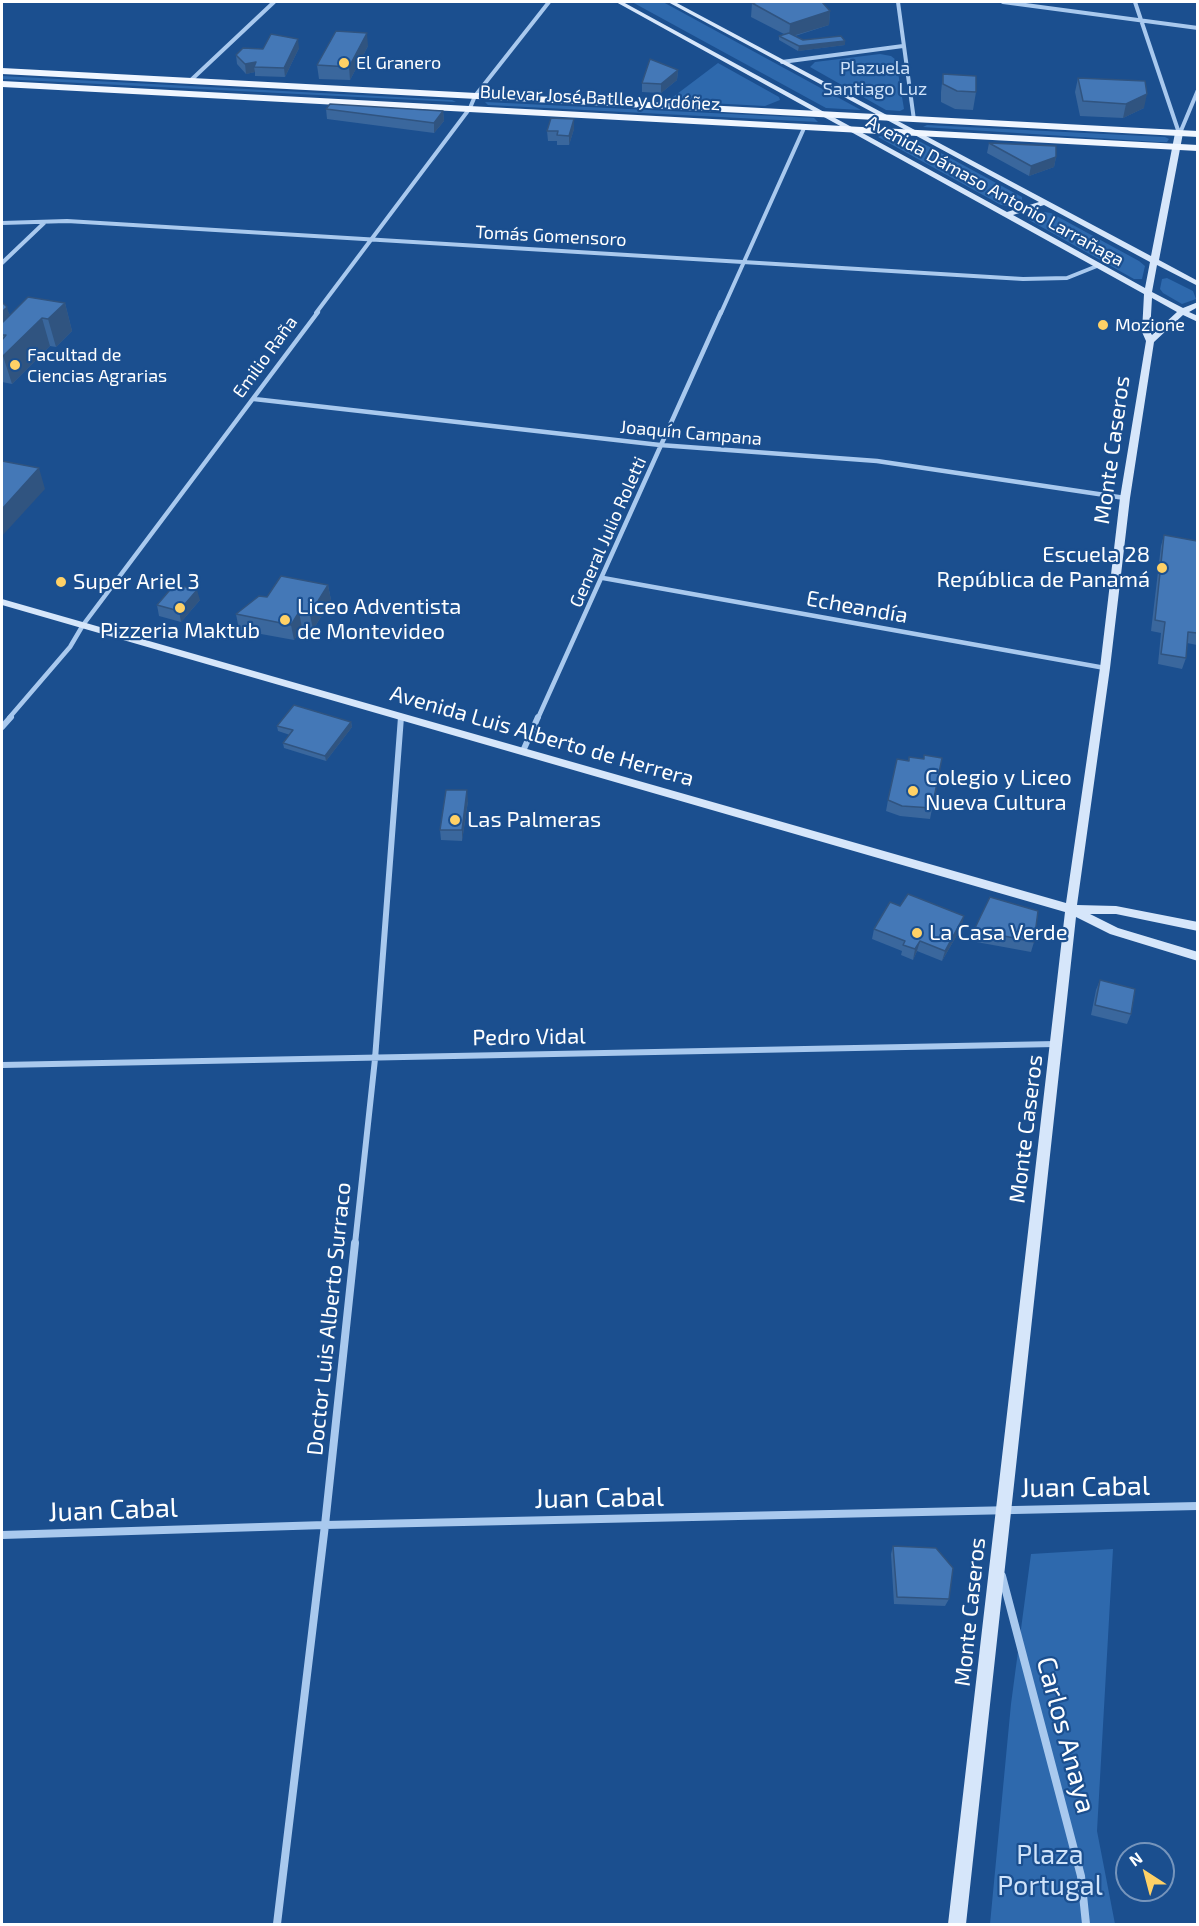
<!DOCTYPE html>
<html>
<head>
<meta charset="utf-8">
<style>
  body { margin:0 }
  #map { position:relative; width:1199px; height:1926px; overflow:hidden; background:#1b4f8f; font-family:"Exo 2",sans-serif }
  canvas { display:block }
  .frame { position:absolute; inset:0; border:3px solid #fff; pointer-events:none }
  .north { position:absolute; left:1115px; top:1842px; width:60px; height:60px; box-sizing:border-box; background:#1b4f8f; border:2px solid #7695bc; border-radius:50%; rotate:324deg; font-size:16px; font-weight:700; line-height:24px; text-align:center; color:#fff }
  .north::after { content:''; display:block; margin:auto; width:21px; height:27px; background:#ffd166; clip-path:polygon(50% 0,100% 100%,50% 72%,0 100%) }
</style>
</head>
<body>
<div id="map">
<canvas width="1199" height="1926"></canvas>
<div class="frame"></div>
<div class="north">N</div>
</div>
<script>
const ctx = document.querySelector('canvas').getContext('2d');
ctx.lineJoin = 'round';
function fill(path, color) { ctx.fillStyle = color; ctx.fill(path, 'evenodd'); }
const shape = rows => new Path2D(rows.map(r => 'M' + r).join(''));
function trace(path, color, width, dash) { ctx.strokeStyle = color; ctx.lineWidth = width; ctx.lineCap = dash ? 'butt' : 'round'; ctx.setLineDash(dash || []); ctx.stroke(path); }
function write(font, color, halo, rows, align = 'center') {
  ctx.font = font + ' "Exo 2",sans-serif'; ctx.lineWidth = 4.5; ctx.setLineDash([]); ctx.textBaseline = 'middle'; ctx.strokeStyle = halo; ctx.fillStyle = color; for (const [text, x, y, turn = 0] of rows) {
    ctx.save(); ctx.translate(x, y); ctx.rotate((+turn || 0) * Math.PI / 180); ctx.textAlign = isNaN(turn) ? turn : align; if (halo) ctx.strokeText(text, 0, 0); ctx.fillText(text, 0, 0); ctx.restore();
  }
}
fill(shape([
  [632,2,663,2,861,110,826,108],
  [880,54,891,56,896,60,904,109,900,111,886,110,810,67,815,62],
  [718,63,779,97,780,100,765,106,672,101,673,97],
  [2,76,452,100,456,102,2,79],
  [485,102,814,118,818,122,488,105],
  [927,125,1165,137,1169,139,1167,142,1158,142,923,127],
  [880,136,917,140,1022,197,1022,200,1008,206,1001,205,878,137],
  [1044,212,1051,213,1139,261,1145,266,1142,279,1134,279,1029,220],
  [1167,278,1193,291,1196,299,1182,304,1163,293,1160,289,1162,279],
  [1113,1549,1097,1831,1115,1924,990,1924,1011,1704,1031,1554]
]), '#2e69ad');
trace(shape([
  [898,2,914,120],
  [1003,2,1198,28],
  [1135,2,1179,133],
  [782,62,903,46],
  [190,81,274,2],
  [1180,133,1198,90],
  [2,223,67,221,1023,279,1067,278,1097,266],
  [2,263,44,223],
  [316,313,470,108,475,96,549,2],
  [721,313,805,126]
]), '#a9c9ee', 4);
trace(shape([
  [254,399,660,445,877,461,1125,498],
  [603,578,1105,668],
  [9,718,70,647,83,625,318,312],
  [401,718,401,716],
  [538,718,721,312]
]), '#a9c9ee', 4.5);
trace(shape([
  [2,727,11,717],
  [523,751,538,717],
  [2,1065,1056,1044],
  [355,1244,375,1059,401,717]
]), '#a9c9ee', 6);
trace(shape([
  [2,1535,325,1525,1198,1506],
  [1002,1576,1081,1876,1086,1924],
  [277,1924,325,1525,355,1243]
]), '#a9c9ee', 8);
fill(shape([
  [616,2,623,2,1007,212,1039,202,668,2,675,2,1151,256,1175,133,1179,131,1183,133,1159,260,1198,281,1198,286,1157,265,1152,292,1183,308,1198,302,1198,307,1189,312,1198,316,1198,322,1183,315,1154,342,1130,498,1110,668,1077,905,1116,906,1198,922,1198,931,1116,914,1090,914,1118,928,1198,952,1198,961,1110,934,1076,917,966,1924,948,1924,1065,912,2,605,2,599,1066,903,1100,668,1120,498,1146,341,1142,332,1144,294,616,2],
  [1044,205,1150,262,1145,288,1013,215,1044,205],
  [1152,298,1177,312,1152,335,1150,332,1152,298]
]), '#d6e6fa');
fill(shape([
  [2,68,1198,131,1198,137,2,74,2,68],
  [2,81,1198,145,1198,151,2,87,2,81]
]), '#f0f6ff');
fill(shape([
  [752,3,830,11,829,25,795,36,803,40,845,41,845,45,798,51,779,40,779,36,784,34,751,17],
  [368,46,350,80,319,79,317,65],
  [299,48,285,77,255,76,255,72,246,74,237,64,236,55,263,49],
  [678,70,677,80,661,93,642,92,642,83],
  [943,74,976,92,973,110,955,109,941,102,941,92],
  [1078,78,1144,108,1123,118,1080,116,1075,92],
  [326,109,443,111,444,121,434,133,327,119],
  [574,119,574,129,569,145,557,145,557,141,548,141,547,131],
  [989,143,1056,157,1054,167,1029,176,987,153],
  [2,302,10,315,65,303,72,331,56,347,50,346,12,384,2,382],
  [1164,535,1197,541,1197,645,1187,643,1186,658,1182,669,1158,664,1161,633,1151,631,1161,546],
  [328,585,331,600,313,630,302,628,294,640,239,630,236,614,267,597],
  [200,600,181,622,159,616,157,605],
  [351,722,352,727,326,761,284,748,283,743,290,735,278,731,277,726],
  [909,757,923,759,942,758,930,819,900,816,886,811,888,800,908,761],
  [468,801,462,841,441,840,440,830],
  [900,906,962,926,942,961,917,951,913,960,901,955,902,951,872,939,874,929],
  [974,930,1034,942,1031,952,971,941],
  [1100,980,1131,1014,1127,1024,1091,1015,1096,990],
  [893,1546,949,1599,945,1606,894,1604,891,1554]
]), '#3a679d');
fill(shape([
  [830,11,829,25,789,37,790,24],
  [367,33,368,46,350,80,349,67],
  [298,39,299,48,285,77,284,68],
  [845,41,845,45,798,51,799,46],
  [256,62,254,67,255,72,246,74,245,64],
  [678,70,677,80,661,93,661,84],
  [1147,94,1144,108,1123,118,1126,104],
  [443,111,444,121,434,133,434,123],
  [574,119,574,129,569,145,569,136],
  [1056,157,1054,167,1029,176,1031,166],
  [65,303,72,331,56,347,48,319],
  [7,307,15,334,6,335,2,335,2,312],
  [42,318,50,346,12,384,3,356],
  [39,468,45,489,2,536,2,509],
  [328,585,331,600,313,630,310,614],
  [197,590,200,600,181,622,179,611],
  [299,612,302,628,294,640,291,625],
  [351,722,352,727,326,761,325,756],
  [467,790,468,801,462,841,462,830],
  [964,916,962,926,942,961,945,951],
  [920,941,917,951,913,960,915,949]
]), '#305480');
const building = shape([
  [758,2,822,2,830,11,790,24,752,3,758,2],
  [336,31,367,33,349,67,317,65,336,31],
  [789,33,803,40,841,36,845,41,799,46,779,36,789,33],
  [271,34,298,39,284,68,254,67,256,62,245,64,236,55,243,48,263,49,271,34],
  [650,59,678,70,661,84,642,83,650,59],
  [943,74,976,76,976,92,957,91,943,84,943,74],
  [1078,78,1145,81,1147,94,1126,104,1083,101,1078,78],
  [330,104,443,111,434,123,326,109,330,104],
  [551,118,574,119,569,136,557,135,558,131,547,131,551,118],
  [989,143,1056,146,1056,157,1031,166,989,143],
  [28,297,65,303,48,319,42,318,3,356,2,355,2,340,6,335,2,335,2,323,28,297],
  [2,302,7,307,2,312,2,302],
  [2,461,39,468,2,509,2,461],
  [1164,535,1197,541,1197,633,1188,632,1186,658,1161,654,1165,622,1155,620,1164,535],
  [281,576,328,585,310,614,299,612,291,625,236,614,259,596,267,597,281,576],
  [175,584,197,590,179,611,157,605,175,584],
  [294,705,351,722,325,756,283,743,293,730,277,726,294,705],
  [924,755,942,758,932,808,902,806,888,800,897,759,909,761,909,757,924,759,924,755],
  [446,790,467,790,462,830,440,830,446,790],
  [908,894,964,916,945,951,920,941,915,949,903,945,905,941,874,929,890,902,900,906,908,894],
  [990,897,1038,911,1034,942,974,930,990,897],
  [1100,980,1135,989,1131,1014,1095,1005,1100,980],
  [893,1546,936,1548,953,1568,949,1599,897,1597,893,1546]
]);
fill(building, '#4478b7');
trace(building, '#305480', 1.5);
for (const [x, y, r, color] of [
  [344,63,6,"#ffd166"],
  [1103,325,6,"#ffd166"],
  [15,365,6,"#ffd166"],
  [1162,568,6,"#ffd166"],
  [61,582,6,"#ffd166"],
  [180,608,6,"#ffd166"],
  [285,620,6,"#ffd166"],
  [913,791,6,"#ffd166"],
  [455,820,6,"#ffd166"],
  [917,933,6,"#ffd166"]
]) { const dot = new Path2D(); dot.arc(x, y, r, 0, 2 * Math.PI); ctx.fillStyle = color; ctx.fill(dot); trace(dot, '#1b4f8f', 2); }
write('18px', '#fff', '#1b4f8f', [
  ["El Granero",356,63],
  ["Mozione",1115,325],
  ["Facultad de",27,355],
  ["Ciencias Agrarias",27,376]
], 'left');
write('18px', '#cfe3fa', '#1b4f8f', [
  ["Plazuela",875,68],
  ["Santiago Luz",875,89]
]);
write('18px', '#fff', '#1b4f8f', [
  ["Bulevar José Batlle y Ordóñez",600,98,3],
  ["Avenida Dámaso Antonio Larrañaga",995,191,29],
  ["Tomás Gomensoro",551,236,3],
  ["Emilio Raña",265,357,-54],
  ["Joaquín Campana",691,433,5],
  ["General Julio Roletti",608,532,-66]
]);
write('22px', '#fff', '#1b4f8f', [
  ["Monte Caseros",1112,450,-82],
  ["Echeandía",857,607,10],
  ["Avenida Luis Alberto de Herrera",542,736,16],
  ["Pedro Vidal",529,1037,-1],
  ["Monte Caseros",1026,1129,-83],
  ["Doctor Luis Alberto Surraco",329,1319,-84],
  ["Monte Caseros",970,1612,-84]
]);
write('22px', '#fff', '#1b4f8f', [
  ["Escuela 28",1150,555,"right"],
  ["República de Panamá",1150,580,"right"],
  ["Super Ariel 3",73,582],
  ["Liceo Adventista",297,607],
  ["de Montevideo",297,632],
  ["Pizzeria Maktub",180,631,"center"],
  ["Colegio y Liceo",925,778],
  ["Nueva Cultura",925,803],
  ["Las Palmeras",467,820],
  ["La Casa Verde",929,933]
], 'left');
write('27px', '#fff', '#1b4f8f', [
  ["Juan Cabal",1085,1487,-1],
  ["Juan Cabal",599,1498,-1],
  ["Juan Cabal",113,1510,-2],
  ["Carlos Anaya",1066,1735,75]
]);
write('27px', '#cfe3fa', '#1b4f8f', [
  ["Plaza",1050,1855],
  ["Portugal",1050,1886]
]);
</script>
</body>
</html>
